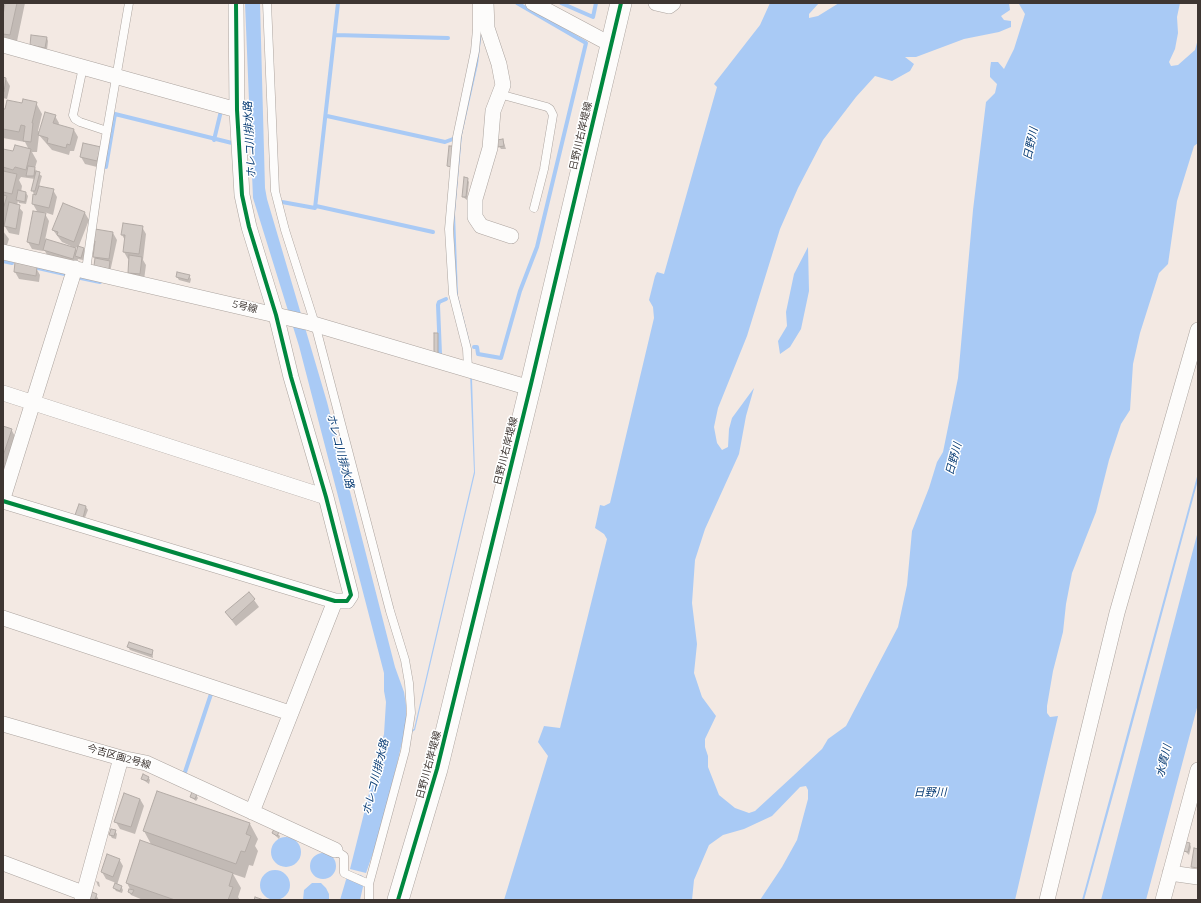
<!DOCTYPE html>
<html>
<head>
<meta charset="utf-8">
<style>
  body { margin:0 }
  #map { position:relative; width:1201px; height:903px; overflow:hidden; background:#f3e9e3; font-family:Montserrat,sans-serif }
  canvas { display:block }
  .frame { position:absolute; inset:0; border:4px solid #3e3632; pointer-events:none }
</style>
</head>
<body>
<div id="map">
<canvas width="1201" height="903"></canvas>
<div class="frame"></div>
</div>
<script>
const ctx = document.querySelector('canvas').getContext('2d');
ctx.lineJoin = 'round';
function fill(path, color) { ctx.fillStyle = color; ctx.fill(path, 'evenodd'); }
const shape = rows => new Path2D(rows.map(r => 'M' + r).join(''));
function trace(path, color, width, dash) { ctx.strokeStyle = color; ctx.lineWidth = width; ctx.lineCap = dash ? 'butt' : 'round'; ctx.setLineDash(dash || []); ctx.stroke(path); }
function write(font, color, halo, rows, align = 'center') {
  ctx.font = font + ' Montserrat,"Noto Sans JP",sans-serif'; ctx.lineWidth = 3; ctx.setLineDash([]); ctx.textBaseline = 'middle'; ctx.strokeStyle = halo; ctx.fillStyle = color; for (const [text, x, y, turn = 0] of rows) {
    ctx.save(); ctx.translate(x, y); ctx.rotate((+turn || 0) * Math.PI / 180); ctx.textAlign = isNaN(turn) ? turn : align; if (halo) ctx.strokeText(text, 0, 0); ctx.fillText(text, 0, 0); ctx.restore();
  }
}
fill(shape([
  [245,3,260,3,265,188,267,199,327,402,395,667,404,692,406,705,406,725,397,764,380,833,366,873,350,869,384,734,386,702,384,691,384,673,299,346,253,198],
  [770,3,819,3,809,14,809,18,818,16,839,3,1009,3,1010,10,1001,16,1004,20,1011,21,1011,27,999,32,964,39,916,57,905,57,914,64,910,71,892,81,875,76,856,97,823,140,798,188,780,229,747,336,718,408,714,427,717,443,722,450,728,447,729,429,732,418,754,388,746,416,739,454,705,529,695,560,692,603,697,644,694,673,702,697,716,716,705,739,705,747,708,756,708,767,719,795,735,808,749,813,755,811,793,776,822,749,828,739,846,726,898,627,907,585,912,531,929,488,937,462,943,452,958,378,973,210,986,102,995,93,997,84,990,77,990,69,991,62,998,62,1004,69,1014,49,1025,14,1019,4,1016,3,1180,3,1177,17,1178,33,1175,49,1169,62,1171,66,1178,65,1195,50,1198,39,1198,143,1194,146,1177,201,1168,264,1159,273,1140,333,1133,364,1130,410,1121,424,1109,460,1096,512,1072,573,1066,604,1063,632,1053,671,1047,706,1047,713,1050,717,1058,716,1015,900,760,900,782,867,797,840,808,799,808,790,806,786,800,787,772,816,744,829,723,835,709,845,694,880,692,900,504,900,548,756,538,742,544,726,560,728,607,539,604,534,595,528,600,505,604,506,610,503,654,318,653,307,649,300,655,276,657,272,664,274,717,87,714,84,760,25],
  [480,30,482,31,478,64,462,135,455,214,458,296,471,347,475,473,415,730,412,732,411,730,414,729,474,472,469,348,456,295,453,213,458,175,460,134],
  [808,247,809,291,801,329,790,347,780,354,778,341,787,326,786,312,794,274],
  [1198,473,1198,480,1121,766,1084,900,1082,900],
  [1198,531,1198,704,1146,900,1101,900],
  '271 852a15 15 0 1 1 30 0a15 15 0 1 1-30 0Z',
  '310 866a13 13 0 1 1 26 0a13 13 0 1 1-26 0Z',
  '260 885a15 15 0 1 1 30 0a15 15 0 1 1-30 0Z',
  [348,873,361,875,365,878,360,900,340,900],
  [312,883,321,883,326,888,329,894,329,900,303,900,304,890]
]), '#a9caf5');
fill(shape([
  [6,3,25,3,16,46,7,44,3,37,3,20],
  [32,36,47,38,48,41,47,50,33,48],
  [3,78,6,79,10,86,7,99,3,98],
  [36,103,42,114,38,131,40,132,55,116,59,123,58,126,74,130,78,137,74,151,70,151,69,155,52,150,39,135,37,152,32,152,37,161,35,168,36,172,42,176,39,187,53,190,57,197,53,215,44,212,49,221,45,240,73,248,73,247,62,242,53,230,63,205,85,213,89,220,78,248,84,249,85,252,83,260,78,259,76,265,48,257,44,249,43,251,32,249,28,242,38,213,33,204,34,194,32,190,35,179,21,177,19,180,22,186,21,192,26,193,28,196,26,204,19,203,18,201,17,205,23,212,19,235,9,233,4,225,3,230,3,150,14,153,29,150,25,142,3,138,3,110],
  [74,247,78,248,77,252,76,249],
  [503,140,506,149,501,149,499,146],
  [100,148,101,168,85,164,81,157],
  [467,179,469,182,467,200,463,197],
  [142,227,146,234,143,260,146,265,144,280,133,279,129,272,130,259,128,259,124,252,125,240,122,235],
  [3,231,9,239,6,248,3,247],
  [113,233,117,240,110,272,94,256,96,244,94,240],
  [36,268,40,275,39,282,19,279,15,272],
  [178,274,189,276,191,279,190,283,179,280,177,277],
  [437,334,439,337,440,355,437,355],
  [3,427,11,429,17,440,3,485],
  [80,505,86,507,88,510,84,520,78,519],
  [249,593,259,607,236,626,226,613],
  [128,647,152,650,153,658,130,650],
  [148,777,150,780,149,784,142,779],
  [196,795,198,798,196,801,191,797],
  [140,799,144,806,135,834,120,829,116,822],
  [250,824,258,839,255,846,258,851,253,866,249,865,245,878,233,874,241,888,238,897,240,900,143,900,131,895,129,892,130,889,127,883,152,846,144,831],
  [115,831,117,834,116,839,112,838,110,835],
  [274,831,280,836,279,839,273,833],
  [1190,844,1191,847,1189,855,1185,851],
  [119,859,123,866,117,885,121,886,123,890,122,893,116,891,114,888,116,883,106,879,102,872],
  [96,881,99,882,100,887,98,886],
  [96,895,99,900,91,900]
]), '#0003');
trace(shape([
  [561,3,593,17,596,3],
  [335,35,448,38],
  [327,116,445,142,453,139],
  [214,140,221,111],
  [106,167,115,114,232,143],
  [282,202,315,208,338,3],
  [316,206,433,232],
  [3,261,12,263],
  [38,268,69,275],
  [76,277,100,282],
  [474,347,477,347,478,354,501,358,520,291,537,247,586,43,517,3],
  [440,354,438,305,439,302,446,299],
  [184,775,211,694]
]), '#a9caf5', 4);
const building = shape([
  [5,3,17,3,10,35,3,34,3,15,5,3],
  [31,35,47,37,45,48,30,45,31,35],
  [3,77,6,78,4,92,3,92,3,77],
  [23,99,37,102,32,123,33,123,31,142,23,141,25,126,21,125,19,132,3,129,3,109,5,109,7,100,22,103,23,99],
  [45,112,56,115,53,123,74,129,70,145,67,144,66,148,47,143,48,138,38,135,45,112],
  [503,139,504,146,498,147,497,140,503,139],
  [83,143,101,147,97,161,80,157,83,143],
  [15,145,31,149,26,170,15,167,13,170,3,167,3,149,13,151,15,145],
  [449,146,454,146,452,167,447,166,449,146],
  [28,166,35,167,34,176,26,176,28,166],
  [3,171,17,174,12,194,3,192,3,171],
  [36,171,40,172,35,191,31,191,36,171],
  [464,177,468,178,466,197,462,197,464,177],
  [39,186,54,189,49,208,32,204,33,194,36,195,39,186],
  [18,190,26,192,25,202,16,200,18,190],
  [3,195,7,196,3,209,3,195],
  [9,202,20,205,16,229,4,226,9,202],
  [63,203,85,212,74,242,57,235,58,232,52,230,63,203],
  [33,211,46,213,39,245,27,242,33,211],
  [123,223,143,226,139,254,123,252,125,235,121,235,123,223],
  [95,229,113,232,109,259,93,257,95,241,93,241,95,229],
  [46,239,76,248,73,259,43,250,46,239],
  [78,246,84,248,81,258,75,256,78,246],
  [129,255,142,257,140,274,128,273,129,255],
  [95,258,110,261,109,269,94,266,95,258],
  [15,262,37,267,36,276,14,272,15,262],
  [177,272,190,275,188,280,176,277,177,272],
  [434,333,438,333,438,353,434,353,434,333],
  [3,426,12,429,3,456,3,426],
  [79,504,86,506,83,518,75,515,79,504],
  [249,592,255,599,232,620,225,612,249,592],
  [129,642,153,650,152,655,127,647,129,642],
  [143,774,149,777,147,781,141,779,143,774],
  [157,791,250,823,246,834,251,836,245,852,241,851,236,864,143,831,157,791],
  [192,792,197,794,195,799,190,797,192,792],
  [124,793,140,799,131,827,114,822,124,793],
  [111,829,116,830,114,836,109,835,111,829],
  [274,829,279,832,277,836,272,833,274,829],
  [140,840,233,873,229,886,233,887,228,900,175,900,126,883,140,840],
  [1186,842,1190,843,1188,852,1183,851,1186,842],
  [1194,848,1198,849,1198,868,1191,867,1194,848],
  [107,854,120,859,113,877,101,872,107,854],
  [115,883,122,886,120,891,113,888,115,883],
  [129,889,134,890,132,894,128,892,129,889],
  [92,892,97,894,95,899,98,900,90,900,92,892],
  [255,897,264,900,254,900,255,897]
]);
fill(building, '#d2cac5');
trace(building, '#b3aba6', 1);
const lane = shape([
  [267,3,275,191,285,230,315,324,390,611,405,660,409,683,411,713,405,751,369,884],
  [83,67,73,115,75,119,80,122,107,131],
  [499,94,547,107,550,109,553,115,544,169,534,208],
  [86,270,101,165,129,3],
  [468,369,467,349,453,294,449,229,457,137,475,51,477,29,477,3],
  [335,850,344,856,344,873,369,884,369,900]
]);
const street = shape([
  [486,3,487,28,499,64,503,85,493,111,490,148,475,199,475,217,481,226,511,236],
  [533,3,610,44],
  [656,3,669,6,673,3],
  [3,45,237,110],
  [3,252,310,323,530,388],
  [3,393,326,497],
  [3,498,75,268],
  [3,501,335,601,347,601,351,595,326,497,291,377,276,315,249,227,242,195,237,110,236,3],
  [3,618,290,713],
  [3,724,121,758,146,763,335,850],
  [252,812,335,601],
  [3,863,83,893],
  [1170,873,1198,877],
  [82,900,121,758],
  [1047,900,1117,613,1198,330],
  [1163,900,1198,770]
]);
const secondary = shape([
  [398,900,437,769,531,384,621,3]
]);
trace(lane, '#aca49f', 9);
trace(street, '#aca49f', 16);
trace(secondary, '#aca49f', 22);
trace(lane, '#fdfcfb', 8);
trace(street, '#fdfcfb', 15);
trace(secondary, '#fdfcfb', 21);
trace(shape([
  [3,501,335,601,347,601,351,595,326,497,291,377,276,315,249,227,242,195,237,110,236,3],
  [398,900,437,769,531,384,621,3]
]), '#00873e', 4);
write('10px', '#3e3632', '#fff', [
  ["日野川右岸堤線",581,136,-77],
  ["5号線",245,307,13],
  ["日野川右岸堤線",506,451,-76],
  ["今吉区画2号線",119,757,16],
  ["日野川右岸堤線",429,765,-75]
]);
write('italic 11px', '#073b74', '#fff', [
  ["ホレコ川排水路",250,140,-93],
  ["日野川",1031,144,-78],
  ["ホレコ川排水路",340,451,75],
  ["日野川",954,459,-75],
  ["水貫川",1164,761,-76],
  ["ホレコ川排水路",376,777,-76],
  ["日野川",930,793]
]);
</script>
</body>
</html>
